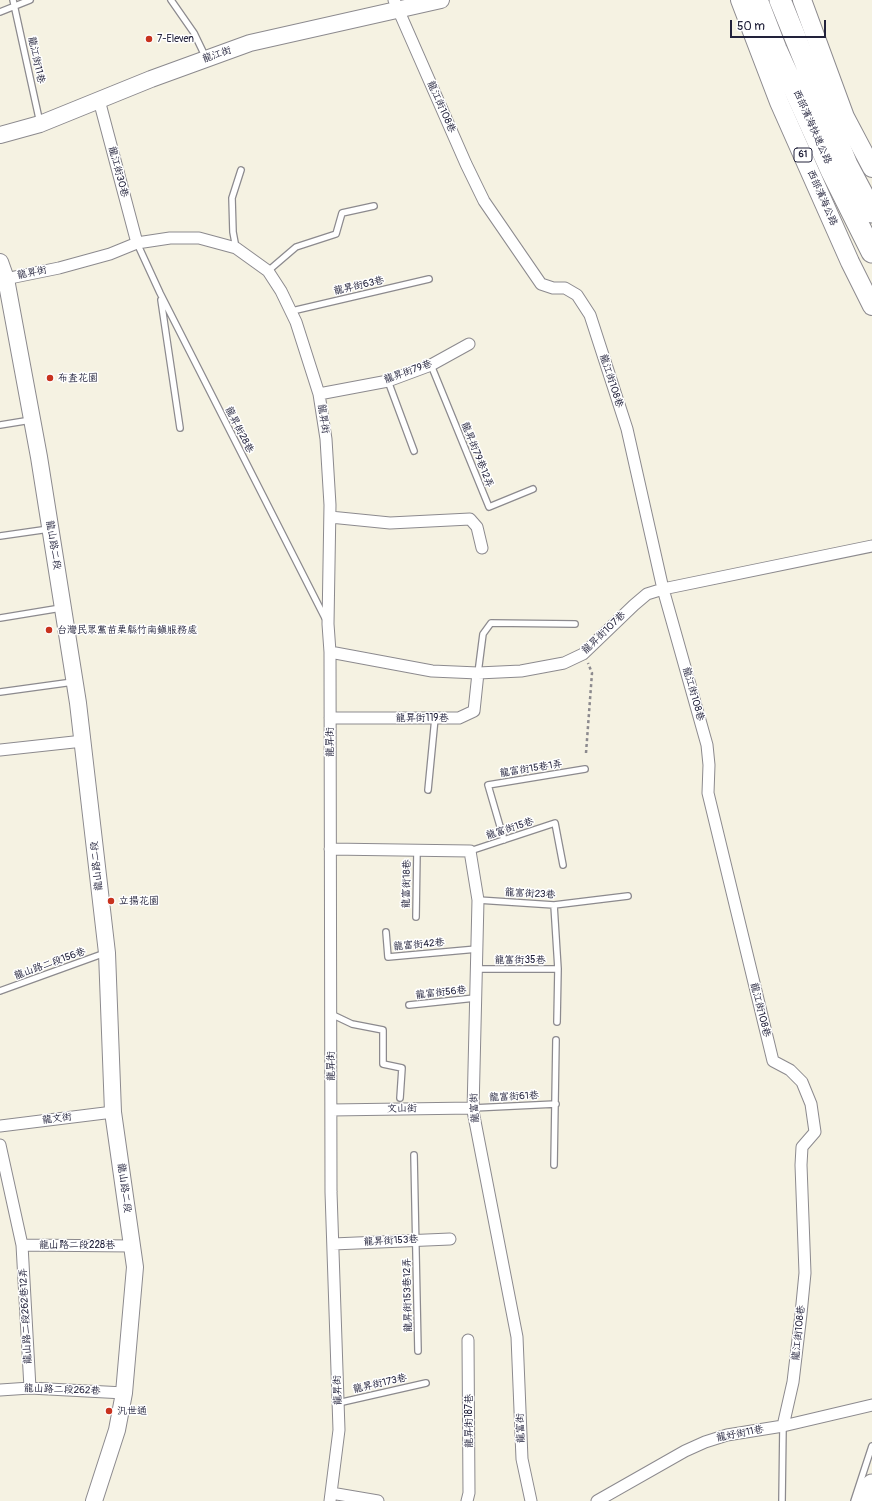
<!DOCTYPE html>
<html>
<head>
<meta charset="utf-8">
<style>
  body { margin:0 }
  #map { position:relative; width:872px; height:1501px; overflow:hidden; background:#f5f2e2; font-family:Pangolin,sans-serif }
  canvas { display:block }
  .scale { position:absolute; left:730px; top:20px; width:96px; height:18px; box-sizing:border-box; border:2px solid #22223b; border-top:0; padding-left:5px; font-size:12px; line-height:14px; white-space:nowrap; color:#22223b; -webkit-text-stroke:3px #fff; paint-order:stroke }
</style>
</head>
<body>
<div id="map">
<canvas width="872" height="1501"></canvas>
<div class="scale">50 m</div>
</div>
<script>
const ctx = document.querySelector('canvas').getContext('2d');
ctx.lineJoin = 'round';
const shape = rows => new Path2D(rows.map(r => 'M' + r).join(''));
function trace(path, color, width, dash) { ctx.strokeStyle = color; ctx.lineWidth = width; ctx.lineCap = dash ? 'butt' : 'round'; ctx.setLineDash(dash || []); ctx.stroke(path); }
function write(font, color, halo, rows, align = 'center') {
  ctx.font = font + ' Pangolin,"LXGW WenKai TC",sans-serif'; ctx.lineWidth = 3; ctx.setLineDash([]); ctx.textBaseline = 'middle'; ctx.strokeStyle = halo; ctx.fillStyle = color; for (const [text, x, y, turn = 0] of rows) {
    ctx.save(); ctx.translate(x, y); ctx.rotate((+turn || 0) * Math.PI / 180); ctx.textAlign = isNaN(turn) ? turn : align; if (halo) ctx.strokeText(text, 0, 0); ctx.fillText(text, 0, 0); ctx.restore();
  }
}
const lane = shape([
  [13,0,40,123],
  [171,0,194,33,206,58],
  [0,12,30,0],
  [137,243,160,293,325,618],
  [236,248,233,232,232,198,241,170],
  [268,271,296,247,336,234,342,213,374,206],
  [161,300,180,428],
  [292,311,429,279],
  [431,365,489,507,533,489],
  [388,381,414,451],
  [0,425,31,420],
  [0,536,49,529],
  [0,618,61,608],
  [478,673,483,634,491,623,575,624],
  [0,692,73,682],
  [428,790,435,718],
  [504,840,488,785,585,769],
  [470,851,555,823,563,865],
  [478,900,554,905,628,896],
  [554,905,558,969],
  [416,917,417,851],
  [386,932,388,957,477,949],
  [476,969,558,969,557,1022],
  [0,991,105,953],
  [409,1005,475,998],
  [331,1014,352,1024,383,1030,383,1064,402,1068,400,1098],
  [473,1108,556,1104],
  [414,1155,418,1351],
  [554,1165,556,1040],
  [338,1403,426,1383],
  [782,1501,783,1426],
  [854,1501,872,1446]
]);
const street = shape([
  [394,0,466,164,484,201,541,284,553,288,565,288,577,295,590,315,627,429,663,589,707,745,709,765,708,793,773,1061,790,1070,802,1082,811,1104,815,1132,802,1147,801,1165,805,1273,801,1314,793,1382,783,1426],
  [99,100,137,243],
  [0,280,59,268,110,254,137,243,170,238,199,238,236,248,268,271,281,291,296,322,319,394,326,439,330,505,328,624,330,652,331,1192,339,1430,330,1501],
  [319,394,388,381,431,365,469,344],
  [330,517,390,523,470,519,477,527,482,548],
  [330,652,432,671,478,673,521,671,564,663,583,654,634,605,647,594,663,589,872,546],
  [330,718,459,718,474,711,478,673],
  [0,750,83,741],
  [330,849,470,851,478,900,473,1111,517,1337,522,1459,531,1501],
  [331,1110,473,1108],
  [0,1126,113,1112],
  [0,1145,22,1245,30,1388],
  [333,1244,450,1239],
  [22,1245,132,1246],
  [0,1390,30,1388,124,1393],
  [331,1493,378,1501],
  [467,1501,469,1493,468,1340],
  [597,1501,685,1451,705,1442,727,1435,783,1426,872,1405]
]);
const secondary = shape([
  [0,135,40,124,151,79,250,43,441,0],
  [0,262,6,279,39,457,78,703,107,953,113,1112,135,1267,124,1393,117,1430,94,1501]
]);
const primary = shape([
  [740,0,779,102,850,262,872,306],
  [802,0,845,117,872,168]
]);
const highway = shape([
  [757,0,776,49,831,170,872,252],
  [780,0,847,165,872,212],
  [867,1501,872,1485]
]);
trace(lane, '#8c8a8e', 8);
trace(street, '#8c8a8e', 13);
trace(secondary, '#8c8a8e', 18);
trace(primary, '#8c8a8e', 20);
trace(highway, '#8c8a8e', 23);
trace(shape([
  [586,753,592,673,588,663]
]), '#8c8a8e', 2.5, [3, 3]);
trace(lane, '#fff', 5.5);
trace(street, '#fff', 11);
trace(secondary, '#fff', 16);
trace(primary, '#fff', 18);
trace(highway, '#fff', 21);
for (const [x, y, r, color] of [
  [149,39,4,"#c8321e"],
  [50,378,4,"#c8321e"],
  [49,630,4,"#c8321e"],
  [111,901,4,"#c8321e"],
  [109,1411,4,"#c8321e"]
]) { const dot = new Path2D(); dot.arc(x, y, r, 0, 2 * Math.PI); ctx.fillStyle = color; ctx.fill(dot); trace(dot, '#fff', 1.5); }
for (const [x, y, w] of [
  [803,155,18]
]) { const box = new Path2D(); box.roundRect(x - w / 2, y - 7, w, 14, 3); ctx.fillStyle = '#fff'; ctx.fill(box); trace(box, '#22223b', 1); }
write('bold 9px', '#22223b', null, [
  ["61",803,155]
]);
write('10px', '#22223b', '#fff', [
  ["7-Eleven",157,39],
  ["布查花園",58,378],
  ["台灣民眾黨苗栗縣竹南鎮服務處",57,630],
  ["立揚花園",119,901],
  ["汎世通",117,1411]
], 'left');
write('10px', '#22223b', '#fff', [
  ["龍江街",217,55,-19],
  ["龍江街11巷",36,60,78],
  ["龍江街108巷",441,107,66],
  ["西部濱海快速公路",812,127,66],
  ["龍江街30巷",118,172,75],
  ["西部濱海公路",822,198,66],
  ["龍昇街",32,273,-12],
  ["龍昇街63巷",359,286,-13],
  ["龍昇街79巷",408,372,-20],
  ["龍江街108巷",611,381,72],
  ["龍昇街",323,419,81],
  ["龍昇街28巷",239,430,63],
  ["龍昇街79巷12弄",477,455,68],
  ["龍山路二段",53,545,81],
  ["龍昇街107巷",604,633,-44],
  ["龍江街108巷",693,694,74],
  ["龍昇街119巷",422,718],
  ["龍昇街",330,742,-90],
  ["龍富街15巷1弄",531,769,-9],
  ["龍富街15巷",510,829,-18],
  ["龍山路二段",97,866,-96],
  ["龍富街18巷",407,884,-89],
  ["龍富街23巷",530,894,3],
  ["龍富街42巷",419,945,-5],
  ["龍富街35巷",520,960],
  ["龍山路二段156巷",50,964,-20],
  ["龍富街56巷",441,993,-6],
  ["龍江街108巷",760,1010,76],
  ["龍昇街",331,1066,-90],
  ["龍富街61巷",514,1097,-3],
  ["龍富街",475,1108,-94],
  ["文山街",402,1109,-1],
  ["龍文街",57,1119,-7],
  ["龍山路二段",124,1188,82],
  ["龍昇街153巷",391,1241,-3],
  ["龍山路二段228巷",77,1245],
  ["龍昇街153巷12弄",408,1295,-91],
  ["龍山路二段262巷12弄",26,1316,-93],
  ["龍江街108巷",799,1333,-84],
  ["龍昇街173巷",380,1384,-13],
  ["龍山路二段262巷",62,1390,2],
  ["龍昇街",338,1390,-92],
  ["龍昇街187巷",469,1421,-90],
  ["龍富街",521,1428,-92],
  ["龍好街11巷",740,1434,-11]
]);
</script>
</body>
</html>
